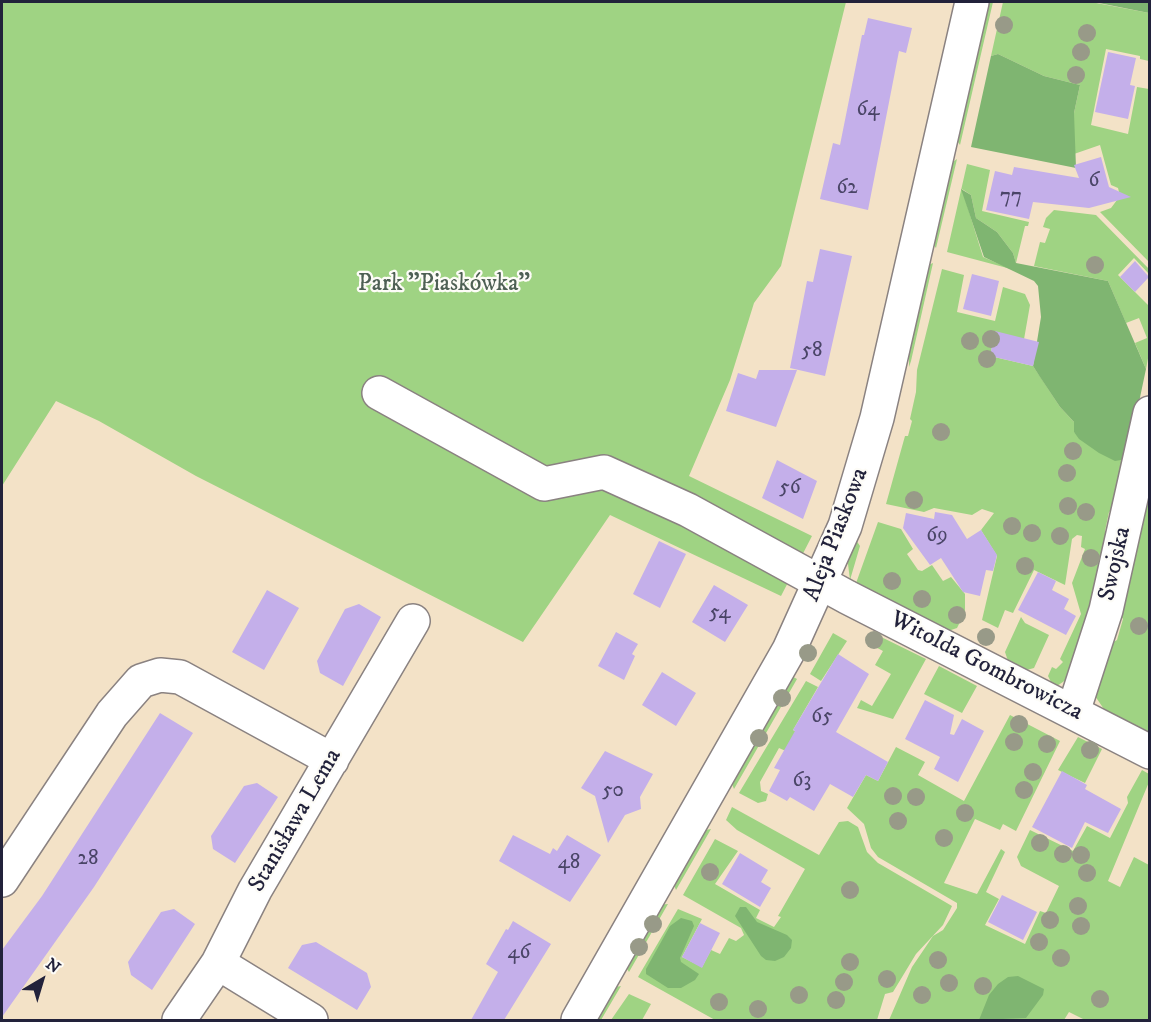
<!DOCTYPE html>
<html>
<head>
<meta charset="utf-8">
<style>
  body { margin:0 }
  #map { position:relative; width:1151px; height:1022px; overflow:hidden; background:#f3e2c7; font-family:"IM FELL DW Pica",serif }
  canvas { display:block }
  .frame { position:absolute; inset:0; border:3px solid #22223b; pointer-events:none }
  .north { position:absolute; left:12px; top:950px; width:60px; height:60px; -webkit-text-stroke:4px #fdfcf7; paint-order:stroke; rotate:38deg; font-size:16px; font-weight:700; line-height:24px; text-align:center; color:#22223b }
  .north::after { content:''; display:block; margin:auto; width:21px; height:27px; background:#22223b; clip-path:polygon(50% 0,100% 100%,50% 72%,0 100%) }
</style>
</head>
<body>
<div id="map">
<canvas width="1151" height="1022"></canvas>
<div class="frame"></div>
<div class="north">N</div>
</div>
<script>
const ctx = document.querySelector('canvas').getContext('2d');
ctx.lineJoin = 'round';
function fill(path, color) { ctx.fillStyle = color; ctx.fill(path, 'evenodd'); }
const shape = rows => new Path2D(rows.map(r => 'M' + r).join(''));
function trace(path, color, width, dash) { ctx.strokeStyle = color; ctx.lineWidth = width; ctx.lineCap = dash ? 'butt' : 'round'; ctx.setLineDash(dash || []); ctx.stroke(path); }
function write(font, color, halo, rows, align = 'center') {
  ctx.font = font + ' "IM FELL DW Pica",serif'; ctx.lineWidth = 4.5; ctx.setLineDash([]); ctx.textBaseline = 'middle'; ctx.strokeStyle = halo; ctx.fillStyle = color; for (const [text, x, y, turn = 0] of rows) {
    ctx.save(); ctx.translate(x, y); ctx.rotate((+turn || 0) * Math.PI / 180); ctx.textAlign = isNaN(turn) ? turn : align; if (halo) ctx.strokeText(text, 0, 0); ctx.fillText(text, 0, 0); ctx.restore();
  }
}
fill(shape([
  [2,2,846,2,781,266,754,303,730,380,689,476,812,536,781,596,610,515,523,642,196,476,99,421,56,401,2,486],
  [985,2,993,2,960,145,954,136],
  [1003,2,1091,2,1149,13,1149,61,1140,59,1140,56,1106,49,1091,125,1128,134,1137,87,1149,89,1149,262,1100,212,1111,208,1120,196,1118,188,1111,185,1100,145,1074,154,1074,113,1080,85,1044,76,998,54,991,56],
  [957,159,936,248,930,240,947,166],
  [967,164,990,170,982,211,1029,222,1028,226,1025,226,1016,263,1013,253,997,232,976,218,971,195,962,189,983,257,1011,269,947,252],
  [1054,210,1096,215,1149,269,1149,274,1134,258,1118,275,1149,306,1149,353,1146,369,1135,343,1147,338,1139,318,1126,323,1108,281,1034,266,1040,242,1045,243,1050,229,1043,227,1046,218],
  [933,263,911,361,909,367,909,340,924,267],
  [942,269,964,275,957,312,995,321,1003,287,1025,294,1030,305,1023,345,994,338,990,356,1033,366,1060,407,1074,422,1074,432,1127,459,1117,508,1109,512,1105,531,1110,538,1073,675,1057,686,1053,686,1048,676,1052,667,1056,669,1063,662,1060,659,1081,614,1072,583,1085,549,1081,547,1082,536,1077,535,1072,539,1065,585,1034,570,1013,613,1005,610,998,628,982,620,997,556,981,530,994,513,982,509,972,515,934,508,924,512,886,504,905,436,908,436,912,421,910,419,916,392,917,370],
  [1149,453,1149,736,1108,715,1095,696,1108,645,1117,640,1123,619,1121,616],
  [878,522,901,529,913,549,907,554,918,570,922,571,932,565,943,581,951,577,965,594,965,612,957,628,945,632,855,586],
  [856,540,860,546,850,580,847,556],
  [1021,617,1025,623,1049,635,1034,668,1023,671,1009,664,1005,652],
  [871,632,926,659,893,719,857,708,861,700,872,706,891,674,875,665,883,651,866,642],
  [833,633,847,641,821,681,810,674],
  [939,666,977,686,962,713,924,694],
  [790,675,797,679,734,789,730,779],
  [806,681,818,687,793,730,798,733,788,752,779,748,760,782,761,791,768,794,766,801,758,803,739,793],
  [1010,715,1060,741,1016,831,1003,824,1000,830,975,819,944,883,977,894,1001,849,1005,852,986,892,999,899,985,925,1025,944,1040,911,1046,913,1059,886,1021,866,1017,857,1030,830,1073,851,1087,826,1110,838,1128,803,1127,797,1142,770,1149,774,1149,782,1108,881,1120,887,1134,857,1149,865,1149,1020,1085,1020,1069,1012,1064,1020,889,1020,912,967,933,936,943,930,957,908,957,903,878,857,871,848,864,824,847,808,866,775,878,781,896,747,925,762,918,775,964,801],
  [1078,737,1102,749,1085,783,1058,770],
  [732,807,819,855,839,822,848,821,858,827,867,852,878,863,952,906,943,925,916,954,893,992,885,994,877,1020,715,1020,638,977,678,909,702,919,682,957,702,967,711,950,720,954,729,938,736,941,744,935,741,928,683,895,715,839,738,851,715,884,760,910,756,918,774,927,781,917,778,916,805,869,737,830,726,820],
  [711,829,676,890,672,880,700,831],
  [668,904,629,972,624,964,658,905],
  [621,986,601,1020,592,1020,610,988],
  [629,994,651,1004,642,1020,611,1020]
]), '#9fd383');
fill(shape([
  [1099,2,1149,2,1149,13,1099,3],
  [998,54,1044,76,1080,85,1074,113,1076,168,971,147,991,56],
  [961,189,971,195,976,218,997,232,1013,253,1016,263,1108,281,1146,369,1127,459,1115,461,1099,453,1079,439,1074,432,1074,422,1060,407,1040,377,1033,366,1041,317,1038,286,1034,281,984,257],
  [740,907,746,907,757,922,787,935,792,940,791,948,784,957,775,961,766,960,761,956,735,916],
  [681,918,692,921,694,926,680,958,681,962,699,974,695,980,681,988,668,988,646,974,646,969,670,926],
  [1018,976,1044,989,1043,995,1026,1018,979,1020,989,995,998,984,1008,977]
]), '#7fb571');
fill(shape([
  [868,18,912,28,906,53,899,51,868,210,820,199,833,143,840,145,862,35,864,35],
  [1108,52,1136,58,1130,85,1135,86,1128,119,1095,112],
  [1101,157,1109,187,1131,197,1089,208,1033,202,1029,219,986,210,995,171,1012,175,1014,167,1079,178,1074,165],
  [820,249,852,256,825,376,790,368,807,281,813,282],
  [1135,261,1149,277,1135,292,1120,277],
  [972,274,999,281,991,316,963,309],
  [995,331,1039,342,1033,366,990,356],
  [759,370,797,370,776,427,726,411,738,373,756,379],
  [777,460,817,481,803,519,762,498],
  [935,512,952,515,967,539,981,530,997,555,993,571,986,570,980,596,963,592,941,558,930,565,903,528,906,513,934,519],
  [659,541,686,554,660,608,633,594],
  [1038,572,1056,581,1052,590,1069,599,1064,609,1076,616,1066,635,1018,610],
  [714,585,748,605,725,642,692,622],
  [267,590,299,608,264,670,232,652],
  [359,604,381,617,343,686,320,673,317,661,345,609],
  [616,632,638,644,632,654,635,656,624,680,598,666],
  [838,654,869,674,836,732,888,762,878,781,866,775,853,797,830,784,814,811,790,797,787,801,769,791,780,770,774,768,795,731,793,730],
  [662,672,696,693,676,726,642,705],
  [925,700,954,715,950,734,954,735,962,719,984,731,958,782,934,769,940,757,905,739],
  [160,713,193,733,94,887,2,1017,2,950,42,896],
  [605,751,653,774,640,797,641,809,625,815,608,843,595,796,581,788],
  [1062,771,1087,785,1085,789,1121,809,1108,833,1085,822,1072,848,1032,827],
  [257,783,278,797,235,863,213,849,211,836,244,786],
  [513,835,550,854,553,848,557,851,567,835,601,855,570,902,499,861],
  [740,853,768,870,761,882,771,888,760,907,722,884],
  [1002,895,1037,912,1023,940,988,922],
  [174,909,195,924,152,990,131,975,128,962,161,912],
  [513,921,551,944,504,1020,471,1020,498,972,486,964,506,929,508,930],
  [700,923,720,933,702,968,682,957],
  [316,942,367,973,371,987,357,1010,288,968,302,945]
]), '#c4afea');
const minor = shape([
  [379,393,544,484,604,472,688,510,847,597,1150,752],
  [1073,712,1106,610,1150,413],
  [2,880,112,714,141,681,160,675,180,677,332,760],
  [218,963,311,1020],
  [179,1020,218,963,255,890,413,621],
  [578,1020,789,650,845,526,877,418,972,2]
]);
trace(minor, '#8a8281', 36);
trace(minor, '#fff', 33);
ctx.fillStyle = '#989a88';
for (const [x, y] of [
  [1004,25],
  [1087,33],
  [1081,52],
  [1076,75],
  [1095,265],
  [991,339],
  [970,341],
  [987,359],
  [941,432],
  [1073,451],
  [1067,473],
  [914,500],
  [1068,506],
  [1086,512],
  [1012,526],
  [1032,533],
  [1060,536],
  [1091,558],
  [1025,566],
  [892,581],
  [922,599],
  [957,615],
  [1139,626],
  [986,637],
  [874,640],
  [808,653],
  [782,698],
  [1019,724],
  [759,738],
  [1014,742],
  [1047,744],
  [1090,750],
  [1033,772],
  [1024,790],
  [893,796],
  [916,797],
  [965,813],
  [898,821],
  [944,838],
  [1040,843],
  [1063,854],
  [1081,855],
  [710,872],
  [1087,873],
  [850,890],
  [1078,906],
  [1050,920],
  [653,924],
  [1081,926],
  [1039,942],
  [639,947],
  [1061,958],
  [938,960],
  [850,962],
  [887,979],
  [844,982],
  [949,983],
  [983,986],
  [799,995],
  [922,995],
  [1100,999],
  [836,1000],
  [719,1002],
  [758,1009]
]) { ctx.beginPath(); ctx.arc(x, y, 9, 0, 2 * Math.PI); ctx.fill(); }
write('21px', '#4a4567', null, [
  ["64",868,111],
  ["6",1094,182],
  ["62",847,189],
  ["77",1011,198],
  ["58",812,352],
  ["56",790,489],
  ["69",937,537],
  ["54",720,614],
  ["65",822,718],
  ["63",802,782],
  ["50",613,792],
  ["28",88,860],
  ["48",569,864],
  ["46",519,954]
]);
write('24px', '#4e6054', '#fdfcf7', [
  ["Park \"Piaskówka\"",444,285]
]);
write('24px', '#22223b', '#fdfcf7', [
  ["Aleja Piaskowa",837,535,-69],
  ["Swojska",1116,564,-77],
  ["Witolda Gombrowicza",986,667,27],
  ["Stanisława Lema",296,821,-60]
]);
</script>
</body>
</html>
